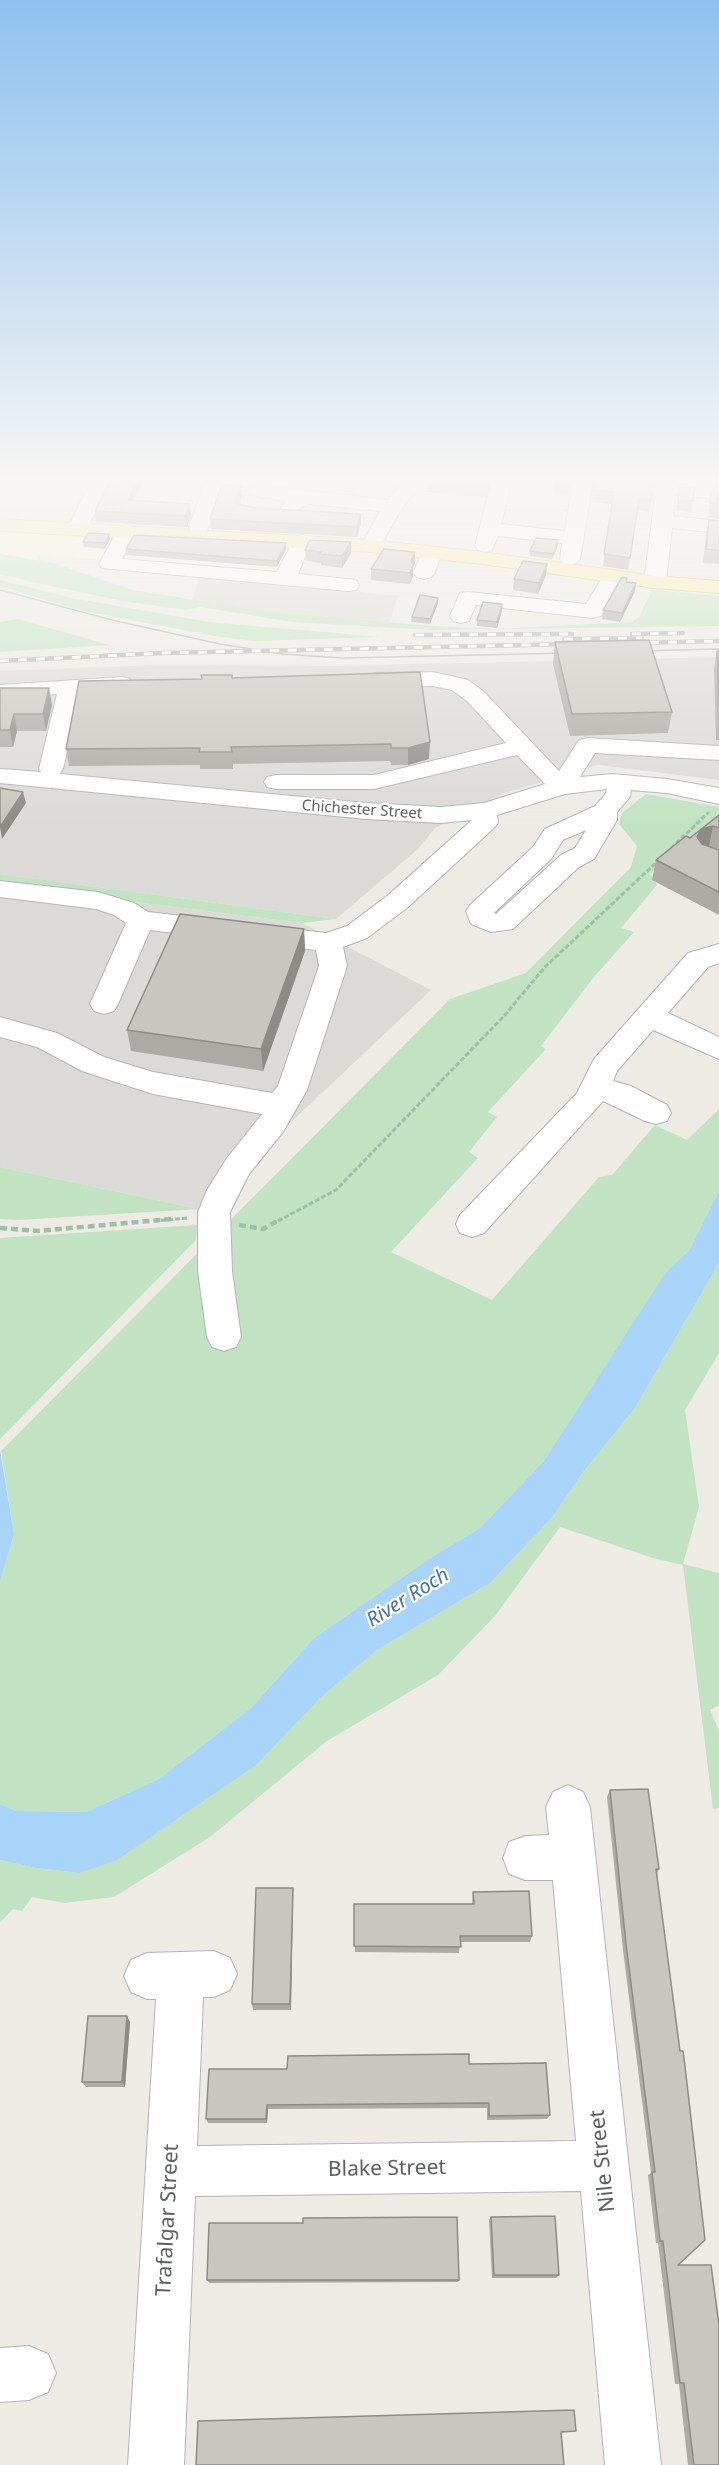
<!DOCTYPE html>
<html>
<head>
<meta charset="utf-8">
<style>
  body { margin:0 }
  canvas { display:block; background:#edebe4 }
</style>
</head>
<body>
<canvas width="719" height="2465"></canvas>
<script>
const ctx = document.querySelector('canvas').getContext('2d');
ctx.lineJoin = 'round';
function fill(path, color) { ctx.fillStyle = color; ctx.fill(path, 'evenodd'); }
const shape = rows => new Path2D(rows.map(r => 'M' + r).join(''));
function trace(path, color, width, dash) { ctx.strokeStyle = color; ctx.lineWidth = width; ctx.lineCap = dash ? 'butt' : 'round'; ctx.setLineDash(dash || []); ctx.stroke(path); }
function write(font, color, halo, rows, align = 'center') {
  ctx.font = font + ' "Noto Sans",sans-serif'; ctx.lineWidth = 4.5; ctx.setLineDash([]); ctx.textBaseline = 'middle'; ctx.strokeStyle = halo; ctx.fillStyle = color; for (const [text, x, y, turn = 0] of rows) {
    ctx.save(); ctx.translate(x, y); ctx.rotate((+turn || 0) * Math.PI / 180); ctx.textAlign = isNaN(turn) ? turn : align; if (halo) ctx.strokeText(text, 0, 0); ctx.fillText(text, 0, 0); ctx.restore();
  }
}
fill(shape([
  [0,531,288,549,277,575,39,554,36,560,0,553]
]), '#fbf4da');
fill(shape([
  [199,575,398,596,390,622,266,611,193,600],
  [719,657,719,780,598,765,505,793,435,828,418,849,336,919,0,874,0,671,156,665,339,666],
  [0,885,302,923,431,990,199,1209,0,1167]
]), '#dcdad6');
fill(shape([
  [0,554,53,563,132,590,266,611,432,626,497,629,632,622,639,617,652,590,719,596,719,626,432,630,292,622,200,607,185,610,122,601,23,580,0,574],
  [0,580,72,598,209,622,380,637,255,641,215,636,83,611,0,586],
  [18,619,109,645,0,652,0,622],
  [646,794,719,807,719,816,650,874,657,885,621,928,634,932,594,977,541,1046,546,1049,488,1112,497,1117,469,1152,478,1158,391,1252,492,1300,599,1177,612,1175,655,1125,687,1140,719,1109,719,1191,689,1251,666,1273,544,1461,480,1528,435,1555,314,1638,251,1708,159,1779,86,1812,16,1811,0,1804,0,1582,14,1534,1,1451,450,999,526,973,631,867,637,846,619,824,622,813],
  [0,874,336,919,302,923,0,885],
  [0,1167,199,1209,18,1220,0,1219],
  [197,1225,196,1240,0,1439,0,1238],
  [719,1263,719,1353,685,1410,699,1507,683,1564,719,1573,719,1705,710,1710,719,1731,719,1808,713,1809,683,1565,653,1558,560,1527,495,1616,438,1675,327,1741,210,1837,114,1897,64,1903,32,1897,22,1911,13,1909,0,1923,0,1860,36,1868,79,1873,319,1699,377,1650,490,1583,551,1519,584,1471,635,1408]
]), '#c2e3c2');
fill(shape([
  [719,1191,719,1263,635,1408,584,1471,551,1519,490,1583,377,1650,319,1699,256,1765,117,1860,79,1873,36,1868,0,1860,0,1804,16,1811,86,1812,159,1779,251,1708,314,1638,435,1555,480,1528,544,1461,666,1272,689,1251],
  [0,1450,14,1534,0,1582]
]), '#a8d4f9');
const minor = shape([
  [91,481,111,481,85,532,71,532,68,528,91,481],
  [205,481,225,481,209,527,206,531,199,533,192,531,189,527,205,481],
  [404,481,424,481,402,508,378,550,371,552,364,550,361,546,380,511,308,504,291,513,284,511,281,507,286,501,250,495,247,491,250,487,257,485,388,500,404,481],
  [492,481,512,481,501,524,565,531,573,481,593,481,580,559,577,563,570,565,563,563,560,559,562,543,498,536,492,550,485,552,478,550,475,546,492,481],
  [657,481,677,481,677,483,719,487,719,499,675,495,673,516,719,521,719,533,672,528,666,582,663,587,655,588,647,587,644,582,657,481],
  [127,525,134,527,137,531,122,559,277,572,295,537,302,535,309,537,312,541,298,574,348,579,356,580,359,585,356,590,348,591,102,568,99,564,117,531,120,527,127,525],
  [432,547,439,549,442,553,435,573,431,577,424,579,417,577,413,573,422,553,425,549,432,547],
  [613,570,620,572,624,576,601,616,593,618,476,605,469,621,461,623,453,621,450,616,460,593,468,592,586,604,606,572,613,570],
  [433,672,468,680,483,691,559,771,579,740,588,738,719,746,719,760,595,753,580,777,612,774,667,779,719,788,719,804,667,793,631,790,630,797,617,812,617,820,594,859,579,867,513,929,491,932,471,924,466,911,470,905,533,847,545,829,595,806,605,795,607,789,565,794,497,815,498,823,494,828,407,908,367,938,343,947,347,966,307,1090,283,1132,249,1174,230,1212,232,1271,241,1337,236,1347,224,1351,212,1347,207,1337,198,1271,198,1212,207,1190,227,1158,262,1114,153,1094,82,1071,37,1047,0,1037,0,1017,57,1033,104,1057,153,1072,272,1093,278,1086,319,966,316,950,150,930,118,1004,114,1011,104,1014,94,1011,90,1004,126,923,114,915,96,909,0,897,0,881,98,892,134,903,148,912,326,933,347,926,387,896,472,820,441,823,366,819,0,783,0,769,41,772,39,769,57,694,0,699,0,685,122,677,130,679,134,684,130,689,122,691,81,692,63,769,60,774,366,803,441,807,484,803,545,784,517,755,374,789,276,789,267,787,264,782,267,777,276,775,374,775,506,743,467,701,452,690,433,686,377,687,369,685,365,680,369,675,377,673,433,672],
  [586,830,575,848,561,855,496,914,494,913,551,859,563,840,586,830],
  [719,944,719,963,708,967,668,1013,719,1037,719,1059,653,1030,617,1071,613,1081,631,1086,667,1105,671,1113,667,1121,656,1124,645,1121,603,1101,484,1233,472,1237,460,1233,456,1224,460,1215,577,1093,594,1059,688,953,719,944],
  [568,1785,583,1792,590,1807,661,2465,605,2465,581,2191,195,2196,184,2465,128,2465,156,1999,147,1999,131,1992,124,1976,131,1960,147,1953,214,1951,230,1958,237,1974,230,1990,214,1997,203,1997,197,2146,576,2141,553,1880,525,1880,509,1874,503,1858,509,1842,525,1836,549,1835,546,1807,553,1792,568,1785],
  [29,2346,48,2354,56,2373,48,2392,29,2400,0,2402,0,2348,29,2346]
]);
const major = shape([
  [0,519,371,540,482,552,655,576,719,581,719,593,655,588,482,564,371,552,0,531,0,519]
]);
trace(minor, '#b1b4b8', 2);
trace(major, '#e7c562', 2);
trace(shape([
  [666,853,709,812],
  [154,1221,187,1218],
  [278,1221,336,1190,504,1016,545,967,659,860]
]), '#9ac1a6', 3, [5, 2]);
trace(shape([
  [239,1225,263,1229,281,1219],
  [0,1228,38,1231,171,1219]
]), '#9ac1a6', 4.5, [7, 4]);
fill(minor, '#fff');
fill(major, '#f9efad');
trace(shape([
  [0,590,112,620,220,644,282,654,342,658,571,653],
  [634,651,719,649]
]), '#b2b3b3', 1.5);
const rail = shape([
  [632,634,683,633],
  [415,635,572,634],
  [564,639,642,638],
  [632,643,719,641],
  [0,661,162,653,572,644]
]);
trace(rail, '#b2b3b3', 4.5);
trace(rail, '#fff', 3, [9]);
fill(shape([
  [143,481,134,500,191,515,187,527,96,522,95,511,115,485],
  [429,481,491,481,486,497,428,492],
  [554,481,572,481,568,495,553,494],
  [594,481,655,481,649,512,637,511,628,570,603,566,612,504,592,502],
  [241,486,242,496,239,504,256,508,361,524,357,537,211,529,210,519],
  [679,487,693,501,691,512,676,511],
  [711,493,719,494,719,519,708,518],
  [709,520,719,521,719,564,703,563,706,534],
  [110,539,105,549,84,547,83,542],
  [351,542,351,553,342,568,321,565,321,563,306,561,305,550],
  [286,543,286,549,277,567,126,555,126,549],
  [558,546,552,559,530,556,530,551],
  [415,552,415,563,413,568,413,576,410,584,371,580,371,569],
  [547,564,546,575,538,594,513,590,514,579],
  [626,582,635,591,620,622,602,619,603,610],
  [438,598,438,603,430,624,411,622,412,617],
  [502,610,497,628,477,626,477,620],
  [555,642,672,712,668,733,570,736,553,664],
  [717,651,719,651,719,740,716,740,714,668],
  [420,672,429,759,408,765,391,765,390,761,233,764,233,769,200,769,200,765,69,766,66,749,232,678],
  [0,688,52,705,46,731,17,731,13,747,0,747],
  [719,815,719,849,708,846,719,850,719,915,652,880,656,860,690,838],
  [304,929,305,951,263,1071,131,1051,127,1030],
  [610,1790,659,1869,657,1873,678,2265,719,2465,688,2465,679,2384,675,2384,658,2243,656,2243,648,2175,651,2173,623,1950,607,1797],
  [293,1888,293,1895,291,2010,253,2010,252,2004],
  [473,1892,532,1936,530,1942,460,1942,459,1953,355,1952,354,1904,472,1904],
  [130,2022,125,2087,86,2087,82,2082],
  [469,2064,550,2115,547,2119,487,2120,487,2108,268,2109,267,2123,208,2123,206,2119,287,2069],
  [491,2217,559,2275,556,2278,492,2278,489,2220],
  [303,2223,459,2280,458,2282,209,2283,207,2280]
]), '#adaaa5');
fill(shape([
  [137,481,143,481,130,510,128,500],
  [488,481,491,481,486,497,486,484],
  [570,481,572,481,568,495,570,484],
  [241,486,242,496,235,513,235,503],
  [190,504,191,515,187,527,186,516],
  [361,514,361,524,357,537,357,527],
  [109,534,110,539,105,549,104,543],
  [558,540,558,546,552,559,553,554],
  [351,542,351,553,342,568,342,556],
  [286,543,286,549,277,567,277,561],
  [415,552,415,563,413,568,413,576,410,584,411,561],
  [547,564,546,575,538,594,539,583],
  [636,583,635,591,620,622,622,613],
  [438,598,438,603,430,624,430,619],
  [502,604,502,610,497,628,497,622],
  [49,688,52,705,46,731,43,714],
  [14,714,17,731,13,747,10,730],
  [430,742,429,759,408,765,408,748],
  [23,792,26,803,2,839,0,827],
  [713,826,709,846,697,849,697,837,701,829],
  [304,929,305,951,263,1071,261,1049],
  [293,1888,293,1895,291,2010,290,2004],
  [127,2016,130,2022,125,2087,122,2082],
  [267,2105,268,2109,267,2123,266,2119]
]), '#8d8b86');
const building = shape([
  [117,481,137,481,128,500,190,504,186,516,95,511,108,484,115,485,117,481],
  [444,481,488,481,486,484,444,481],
  [554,481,570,481,570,484,554,482,554,481],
  [594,481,655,481,651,500,639,499,630,558,604,554,614,492,593,490,594,481],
  [222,484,241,486,235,503,256,508,361,514,357,527,210,519,222,484],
  [679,487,695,488,693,501,678,500,679,487],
  [711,493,719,494,719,505,710,503,711,493],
  [709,520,719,521,719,550,706,549,709,520],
  [88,533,109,534,104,543,83,542,88,533],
  [134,535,286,543,277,561,126,549,134,535],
  [536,538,558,540,553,554,530,551,536,538],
  [310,540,351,542,342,556,320,554,321,552,305,550,310,540],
  [384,549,415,552,411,561,413,565,410,573,371,569,384,549],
  [523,561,547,564,539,583,514,579,523,561],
  [622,577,627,578,626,582,636,583,622,613,603,610,622,577],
  [420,595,438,598,430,619,412,617,420,595],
  [483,602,502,604,497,622,477,620,483,602],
  [649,640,672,712,572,714,555,642,649,640],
  [717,651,719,651,719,707,717,651],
  [420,672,430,742,408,748,391,748,391,744,231,747,232,752,199,752,200,748,66,749,79,681,202,679,201,675,232,675,232,678,420,672],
  [0,688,49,688,43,714,14,714,10,730,0,730,0,688],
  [0,788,23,792,0,827,0,788],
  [719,815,719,828,713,826,701,829,697,837,702,844,719,850,719,892,656,860,686,836,690,838,719,815],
  [180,914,304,929,261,1049,127,1030,180,914],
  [648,1789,659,1869,656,1869,680,2051,683,2051,686,2075,705,2240,678,2265,711,2265,719,2325,719,2465,694,2465,684,2383,680,2383,663,2241,660,2241,652,2172,655,2172,626,1944,610,1790,648,1789],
  [256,1888,293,1888,290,2004,252,2004,256,1888],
  [529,1891,532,1936,460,1936,461,1947,354,1946,354,1904,474,1904,473,1892,529,1891],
  [88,2016,127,2016,122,2082,82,2082,88,2016],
  [469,2054,469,2064,546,2063,550,2115,489,2116,489,2103,267,2105,266,2119,206,2119,209,2069,287,2069,288,2056,469,2054],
  [555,2216,559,2275,494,2275,491,2217,555,2216],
  [457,2217,459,2280,207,2280,209,2223,303,2223,303,2218,457,2217],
  [574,2410,576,2431,561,2432,564,2465,196,2465,198,2421,574,2410]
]);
fill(building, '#c9c6c0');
trace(building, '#8d8b86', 1.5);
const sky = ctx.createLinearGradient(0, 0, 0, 826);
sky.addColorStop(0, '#8ec1ef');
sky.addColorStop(0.58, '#f7f6f3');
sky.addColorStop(1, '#f7f6f300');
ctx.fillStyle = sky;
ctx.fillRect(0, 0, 719, 826);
write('15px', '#5c5f63', '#fff', [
  ["Chichester Street",362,810,4]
]);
write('italic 20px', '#4674a9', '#fff', [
  ["River Roch",408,1598,-32]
]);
write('21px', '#5c5f63', '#fff', [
  ["Nile Street",603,2161,-96],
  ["Blake Street",387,2169,-1],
  ["Trafalgar Street",168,2220,-87]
]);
</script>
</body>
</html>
